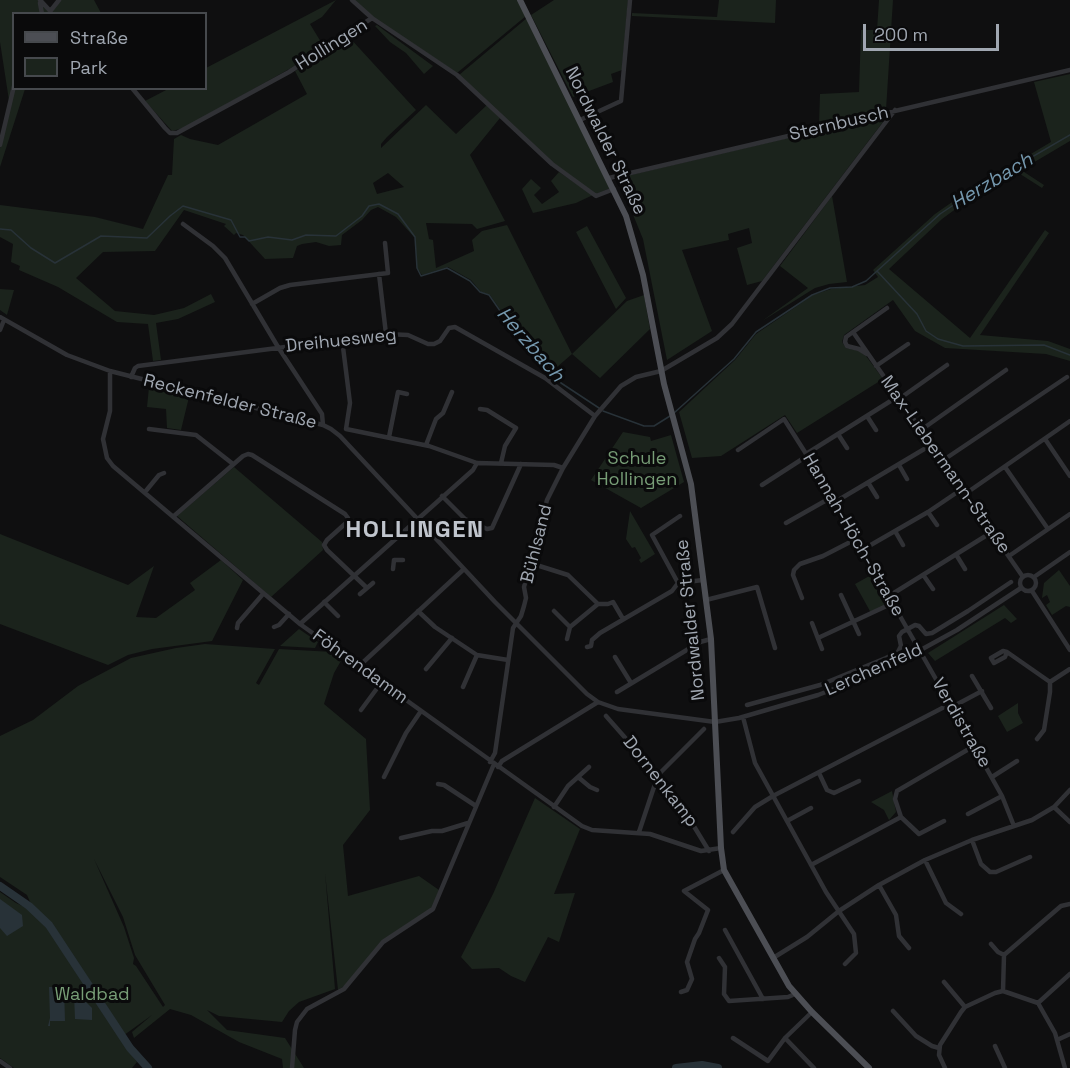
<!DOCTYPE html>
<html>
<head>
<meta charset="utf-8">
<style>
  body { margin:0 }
  #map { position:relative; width:1070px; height:1068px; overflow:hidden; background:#0f0f10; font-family:"Space Grotesk",sans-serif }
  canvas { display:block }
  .legend { position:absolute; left:12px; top:12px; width:195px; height:78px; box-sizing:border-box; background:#0a0a0b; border:2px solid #46494d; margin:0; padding:8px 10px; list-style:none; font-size:18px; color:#a0a7b1 }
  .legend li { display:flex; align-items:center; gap:12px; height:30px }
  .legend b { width:30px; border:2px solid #46494d }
  .scale { position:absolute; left:863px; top:24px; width:136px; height:27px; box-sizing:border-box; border:3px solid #a0a7b1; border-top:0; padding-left:8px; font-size:18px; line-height:21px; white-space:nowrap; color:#a0a7b1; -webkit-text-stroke:4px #0a0a0b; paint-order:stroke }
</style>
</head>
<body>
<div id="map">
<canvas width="1070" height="1068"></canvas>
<ul class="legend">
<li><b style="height:8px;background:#4c4e54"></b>Straße</li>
<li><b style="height:16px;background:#1b231c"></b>Park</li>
</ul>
<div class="scale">200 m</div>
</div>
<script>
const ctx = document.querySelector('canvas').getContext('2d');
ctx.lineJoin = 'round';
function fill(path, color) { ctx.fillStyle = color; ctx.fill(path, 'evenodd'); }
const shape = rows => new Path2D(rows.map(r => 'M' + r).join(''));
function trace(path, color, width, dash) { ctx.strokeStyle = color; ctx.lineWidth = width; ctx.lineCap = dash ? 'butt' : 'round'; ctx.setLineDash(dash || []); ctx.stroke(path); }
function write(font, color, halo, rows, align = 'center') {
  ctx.font = font + ' "Space Grotesk",sans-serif'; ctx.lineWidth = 6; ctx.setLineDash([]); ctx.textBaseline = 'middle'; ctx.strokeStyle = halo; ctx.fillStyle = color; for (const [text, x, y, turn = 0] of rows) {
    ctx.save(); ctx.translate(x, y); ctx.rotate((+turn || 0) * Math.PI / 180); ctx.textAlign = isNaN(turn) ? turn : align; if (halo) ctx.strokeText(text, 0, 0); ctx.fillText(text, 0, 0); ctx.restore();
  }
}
fill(shape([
  [0,0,40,0,51,13,61,0,94,0,101,13,14,14,14,88,25,89,0,167,0,148,10,107,0,42],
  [336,0,322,17,310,24,324,47,291,68,184,128,172,131,145,101,168,89,206,88,206,68],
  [354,0,518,0,526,16,457,73,373,17],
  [554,0,628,0,622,70,611,74,613,82,573,97,531,15],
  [719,0,776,0,775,23,632,16,632,13,717,17],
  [879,0,893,0,886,110,819,125,820,94,859,92,861,30,877,30],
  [527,18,611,188,596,194,552,163,459,75],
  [377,25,433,66,424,74,406,53,390,42,375,26],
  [349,37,416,110,387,137,381,144,381,148,426,105,456,134,487,105,500,118,470,155,505,221,477,229,472,224,426,223,429,239,433,240,436,268,474,251,472,240,482,231,507,225,572,354,627,301,644,295,650,329,600,378,572,354,549,374,538,363,535,347,523,330,506,318,490,295,481,292,471,280,448,267,422,275,417,268,415,237,414,237,396,217,378,207,371,210,362,220,342,235,341,245,329,246,316,242,302,244,297,246,293,258,265,259,243,235,236,233,234,235,224,226,226,224,184,210,155,251,103,252,76,278,115,311,154,315,184,308,211,294,215,302,178,319,156,323,161,360,153,361,148,324,117,322,58,287,19,270,20,266,11,262,13,244,0,237,0,205,95,217,143,229,168,175,172,175,174,139,181,135,190,139,218,145,307,94,295,71],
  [388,173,404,187,377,194,373,183],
  [1070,74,1070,141,1021,170,1044,185,1042,188,1017,172,968,200,942,219,889,269,970,338,1045,230,1049,233,980,335,1048,341,1070,349,1070,361,1046,354,945,348,915,331,893,300,844,335,842,342,846,348,859,351,866,356,883,379,797,433,785,415,721,456,692,458,679,412,735,360,756,334,813,295,831,289,865,285,878,277,873,270,935,214,965,193,1051,142,1034,82],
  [889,114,762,281,747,285,737,248,752,243,749,228,728,234,729,240,682,250,712,331,667,360,643,239,618,178],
  [559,172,593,195,576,203,533,213,522,189,531,179,541,188,534,195,542,204,559,192,551,181],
  [832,196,847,282,829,284,815,288,762,321,808,288,780,266],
  [587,226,626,298,616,309,576,232],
  [0,289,14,290,7,315,0,310],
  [149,387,189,397,181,430,167,428,166,409,147,407],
  [623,432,650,437,651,441,671,435,684,482,641,508,591,480],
  [234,467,322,542,323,550,271,597,177,516],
  [630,511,655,554,641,563,639,560,641,558,635,547,632,548,626,539],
  [0,534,128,585,154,566,136,617,156,618,195,590,190,583,221,560,243,580,212,641,152,649,128,655,108,665,0,624],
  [1059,570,1070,586,1070,607,1066,606,1052,615,1046,605,1050,602,1047,595,1042,598,1044,583],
  [873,574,889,603,871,613,855,584],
  [1004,605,1017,619,1011,623,1005,618,935,661,928,653],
  [299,629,318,642,315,648,280,646],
  [205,644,275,649,256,683,259,685,279,649,333,652,342,659,334,673,324,704,366,739,370,810,343,845,348,896,419,876,439,890,432,908,389,937,349,983,338,990,325,873,335,989,299,1002,289,1011,282,1022,219,1016,207,1010,227,1030,285,1038,304,1068,283,1068,282,1059,239,1042,191,1015,170,1009,134,1038,132,1032,152,1015,120,1038,137,1062,132,1068,14,1068,0,1058,0,892,16,903,34,911,27,895,0,877,0,736,33,720,78,686,131,658,176,648],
  [94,859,123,917,135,955,165,1005,163,1007,136,966,133,964,134,958,124,927],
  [1018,703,1018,713,1023,723,1007,732,998,716],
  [892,791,896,812,889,820,884,810,871,802],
  [535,798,580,829,554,894,575,893,559,942,548,937,525,982,511,976,499,968,472,969,461,957,493,894]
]), '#1b231c');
fill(shape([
  [0,899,22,915,23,926,7,936,0,928],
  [49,987,64,987,65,1021,50,1021,50,1026,48,1026,50,1018],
  [74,994,83,995,84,1000,92,1008,92,1020,75,1019]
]), '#283238');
trace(shape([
  [0,229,11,230,31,248,55,263,101,236,147,238,170,216,183,206,231,220,240,237,245,237,249,241,268,237,292,240,306,235,336,236,362,216,369,206,379,204,398,214,415,237,417,268,421,276,447,268,470,281,480,292,489,295,505,318,522,331,534,347,538,359,555,374,561,383,599,408],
  [877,271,917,314,926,331,938,339,963,346,1044,345,1070,355],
  [603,411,644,426,654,426,670,416],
  [674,413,734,359,756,332,812,295,830,288,852,287,866,281,940,214,982,186,1070,135]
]), '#283238', 1.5);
trace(shape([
  [0,886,29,906,49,925,130,1048,148,1068],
  [676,1068,702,1065,718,1068]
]), '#283238', 8);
trace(shape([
  [40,0,53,14],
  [352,0,372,18],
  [40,3,42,14],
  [48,14,59,0],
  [132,88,165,128,170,133,177,133,289,72,372,18,457,75,552,164,596,196,614,189],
  [580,120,621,101,630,0],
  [0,145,14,86],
  [609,178,1070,70],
  [183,224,213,246,225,258,278,347,322,414,323,425],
  [379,274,386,334],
  [252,304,280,288,290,285,388,273,385,243],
  [0,317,67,355,110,371,323,425,331,429,340,436,495,602,587,694,598,702,618,709,715,722,739,718,818,695,886,669,957,630,1021,588],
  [0,330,4,320],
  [853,332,887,308],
  [342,339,350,403,346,429,429,446,477,463,554,465,563,468],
  [867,354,859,349,847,346,845,342,846,337,853,332,1023,577],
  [876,366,908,344],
  [110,371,110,411,103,439,107,458,113,466,300,624,582,826,592,830,650,834,701,851,721,848],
  [131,377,135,368,138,366,386,334,408,335,428,344,434,344,440,341,449,328,455,327,545,378,595,416],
  [899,399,947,365],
  [480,409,487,410,516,428,505,446,501,463],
  [867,416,876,430],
  [149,429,196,435,233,464],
  [921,430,1006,370],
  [838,434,847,448],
  [389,437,398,392,407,394],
  [1045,439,1070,476],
  [426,445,436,419,443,413,452,392],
  [738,450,784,419,822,479,974,746,1002,796,1014,826],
  [806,454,897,397],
  [942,461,1067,377],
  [899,465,907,479],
  [1005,467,1048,529],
  [869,484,877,497],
  [762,485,807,456],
  [145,492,159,475,164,473],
  [965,494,1070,421],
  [442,496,465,519,487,529,492,528,521,464],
  [835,502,931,445],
  [928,512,937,525],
  [174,516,243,456,248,454,252,455,345,514,348,518,346,523,327,540,324,545,327,550,367,588],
  [786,523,832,497],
  [895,531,903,545],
  [862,550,928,512,962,489],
  [957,556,965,569],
  [1009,556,1070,514],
  [530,563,568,575,598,604,608,604,613,602,623,619],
  [393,569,394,560,403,560],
  '1020 583a8 8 0 1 1 16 0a8 8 0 1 1-16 0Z',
  [924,576,933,589],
  [1034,577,1070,552],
  [678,583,652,535,680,516],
  [1032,591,1070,650],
  [360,594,373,583],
  [841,595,859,634],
  [889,596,992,532],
  [802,598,793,575,794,570,800,564,823,556,856,539],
  [706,600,757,587,775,648],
  [324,602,338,616],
  [418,611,435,627,477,655,508,660],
  [554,611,570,627,598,604],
  [812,623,822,649],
  [300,624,473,470,477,463],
  [274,627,279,625,289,614],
  [237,628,238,623,263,594],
  [818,638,893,603],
  [567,639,570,627],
  [587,647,591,646,592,640,600,633,672,591,678,583,703,580],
  [615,657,631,683],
  [994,663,991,658,1003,651,1007,652,1050,682],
  [994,663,1005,657,1007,652],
  [358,667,464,569],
  [426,669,452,638],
  [972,676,991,708],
  [463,687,477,655],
  [617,692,700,642,711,639],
  [747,705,820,685,886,658,898,652,901,646,899,636,902,632,915,625,919,626,926,634,932,633,968,611,1011,582],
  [952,707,982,691],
  [361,710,381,683],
  [606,716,658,775,681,805,709,851],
  [743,717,755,763,826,892,854,934,856,953,845,964],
  [1037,739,1044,730,1050,692,1050,682,1070,669],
  [490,762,495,753,513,628,521,616,524,606,526,598,524,587,547,500,563,468,595,416,621,386,636,377,661,371,717,338,732,324,895,110],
  [498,767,502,761,598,702],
  [819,773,827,790,834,793,859,781],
  [384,777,406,733,421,711],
  [578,777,590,787,597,790],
  [992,777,1017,761],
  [438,784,444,785,476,806],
  [554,807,568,786,589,767],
  [1054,807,1070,822],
  [968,814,1002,796],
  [901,817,919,834,944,821],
  [787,821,811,808],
  [639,832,658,775,704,729],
  [733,832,755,807,773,796,950,704],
  [401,838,432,831,442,831,468,823],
  [972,840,981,864,990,872,996,872,1030,857],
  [925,860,946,903,961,914],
  [811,865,901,817,895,799,897,791,974,746],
  [879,885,896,915,899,936,909,948],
  [725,930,763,999],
  [991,944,998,952,1004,955],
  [719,958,725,967,724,994,729,1001,788,997,795,994],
  [773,958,807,937,839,911,879,885,925,860,972,840,1032,820,1054,807,1070,790],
  [944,982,965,1007],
  [1003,991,1004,955,1061,906,1070,904],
  [681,992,687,990,692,979,687,962,695,939,699,933,708,910,684,891,724,870],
  [1038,1003,1070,974],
  [893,1011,916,1036,932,1046,939,1048],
  [812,1012,785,1038,814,1068],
  [733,1038,768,1061,785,1038],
  [1057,1040,1070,1034],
  [995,1046,1005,1068],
  [0,1061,10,1068],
  [292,1068,295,1030,297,1022,307,1009,344,989,383,942,433,909,494,764],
  [945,1068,939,1055,940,1045,961,1012,965,1007,995,993,1003,991,1038,1003,1055,1033,1065,1068]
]), '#303135', 4.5);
trace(shape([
  [520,0,626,216,643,275,664,384,691,484,711,639,721,848,724,870,789,986,812,1012,869,1068]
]), '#4c4e54', 6);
write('18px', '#a0a7b1', '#0a0a0b', [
  ["Hollingen",332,45,-32],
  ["Sternbusch",839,124,-13],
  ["Nordwalder Straße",605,141,64],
  ["Dreihuesweg",341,341,-6],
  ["Reckenfelder Straße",230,402,14],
  ["Max-Liebermann-Straße",945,465,55],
  ["Hannah-Höch-Straße",853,535,60],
  ["Bühlsand",537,544,-76],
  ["Nordwalder Straße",691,620,-96],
  ["Föhrendamm",360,667,36],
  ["Lerchenfeld",874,670,-24],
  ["Verdistraße",961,723,60],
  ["Dornenkamp",660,782,52]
]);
write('18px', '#779d76', '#0a0a0b', [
  ["Schule",637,459],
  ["Hollingen",637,480],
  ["Waldbad",92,995]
]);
write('italic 20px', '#7598ae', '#0a0a0b', [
  ["Herzbach",992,182,-31],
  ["Herzbach",530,345,49]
]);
ctx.letterSpacing = '1.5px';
write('bold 24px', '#c0c5cd', '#0a0a0b', [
  ["HOLLINGEN",415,530]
]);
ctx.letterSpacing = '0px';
</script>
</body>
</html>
